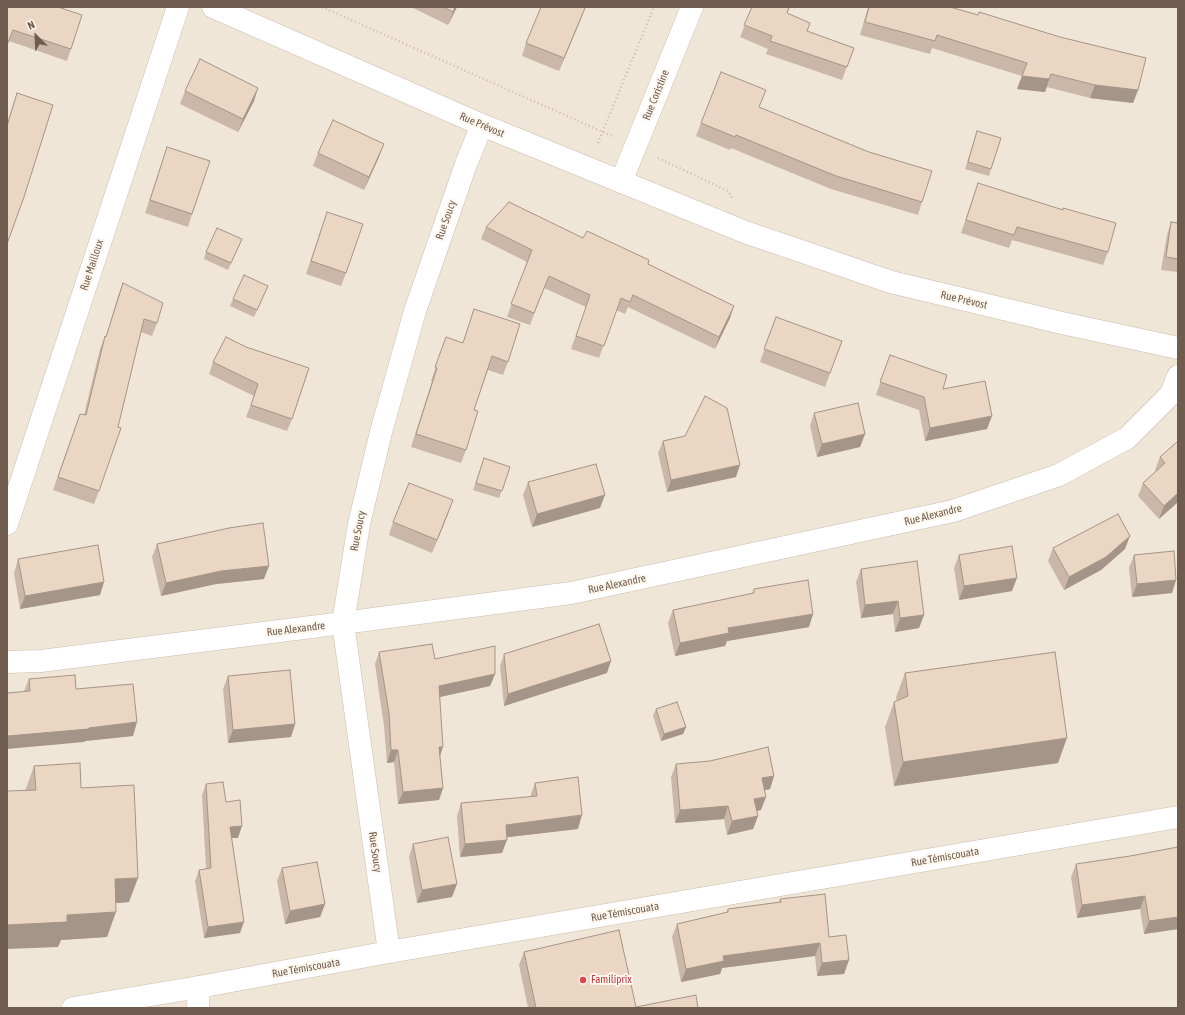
<!DOCTYPE html>
<html>
<head>
<meta charset="utf-8">
<style>
  body { margin:0 }
  #map { position:relative; width:1185px; height:1015px; overflow:hidden; background:#faf3e8; font-family:"Asap Condensed",sans-serif }
  canvas { display:block }
  .frame { position:absolute; inset:0; border:8px solid #705c4f; pointer-events:none }
  .north { position:absolute; left:16px; top:16px; width:40px; height:40px; -webkit-text-stroke:3px #fdf7ee; paint-order:stroke; rotate:336deg; font-size:11px; font-weight:700; line-height:16px; text-align:center; color:#705c4f }
  .north::after { content:''; display:block; margin:auto; width:14px; height:18px; background:#705c4f; clip-path:polygon(50% 0,100% 100%,50% 72%,0 100%) }
</style>
</head>
<body>
<div id="map">
<canvas width="1185" height="1015"></canvas>
<div class="frame"></div>
<div class="north">N</div>
</div>
<script>
const ctx = document.querySelector('canvas').getContext('2d');
ctx.lineJoin = 'round';
function fill(path, color) { ctx.fillStyle = color; ctx.fill(path, 'evenodd'); }
const shape = rows => new Path2D(rows.map(r => 'M' + r).join(''));
function trace(path, color, width, dash) { ctx.strokeStyle = color; ctx.lineWidth = width; ctx.lineCap = dash ? 'butt' : 'round'; ctx.setLineDash(dash || []); ctx.stroke(path); }
function write(font, color, halo, rows, align = 'center') {
  ctx.font = font + ' "Asap Condensed",sans-serif'; ctx.lineWidth = 4; ctx.setLineDash([]); ctx.textBaseline = 'middle'; ctx.strokeStyle = halo; ctx.fillStyle = color; for (const [text, x, y, turn = 0] of rows) {
    ctx.save(); ctx.translate(x, y); ctx.rotate((+turn || 0) * Math.PI / 180); ctx.textAlign = isNaN(turn) ? turn : align; if (halo) ctx.strokeText(text, 0, 0); ctx.fillText(text, 0, 0); ctx.restore();
  }
}
fill(shape([
  [7,7,1178,7,1178,1008,7,1008]
]), '#f0e6d7');
const street = shape([
  [213,7,482,125,745,232,891,282,1062,323,1178,348],
  [621,182,692,7],
  [7,524,178,7],
  [7,662,41,661,343,623,571,593,953,511,1059,475,1127,438,1171,394,1178,376],
  [389,952,343,623,359,524,381,432,415,311,466,164,482,125],
  [198,1008,199,987]
]);
const secondary = shape([
  [73,1008,199,987,389,952,1178,817]
]);
trace(street, '#cabcaf', 23);
trace(secondary, '#ccbcad', 23);
trace(shape([
  [322,7,612,136],
  [598,143,654,7],
  [658,158,728,191,733,199]
]), '#d0b8a6', 2.5, [1, 3]);
trace(street, '#fff', 22);
trace(secondary, '#fff', 22);
fill(shape([
  [7,7,71,49,67,61,9,41],
  [411,7,457,7,448,25],
  [752,7,790,7,787,13,810,23,807,31,854,48,842,80,766,54,768,49,740,37],
  [868,7,950,7,1138,90,1133,103,1090,98,1047,87,1045,92,1017,89,1022,76,932,48,930,54,860,35],
  [585,8,580,21,559,71,522,56,526,43],
  [185,91,254,101,238,132,180,104],
  [17,93,7,244,7,124],
  [759,107,922,202,918,215,831,189,731,148,730,150,696,136,701,123],
  [977,131,991,169,989,176,965,169],
  [167,147,192,214,188,227,145,213],
  [318,153,379,157,364,190,313,166],
  [978,183,1108,252,1103,265,1012,240,1009,248,961,233],
  [327,212,346,273,341,286,306,274],
  [1171,222,1178,223,1178,272,1161,270,1167,235],
  [486,227,583,238,648,264,730,318,715,349,628,307,625,314,616,310,599,358,571,349,586,307,544,288,530,325,507,317,527,262,481,239],
  [239,246,228,270,204,259,206,252],
  [123,283,157,323,152,336,141,332,99,491,94,504,53,490,75,427,84,415,100,349,105,336,106,337,118,296],
  [265,293,254,317,230,306,233,299],
  [474,309,508,362,503,375,488,370,474,410,466,450,461,463,411,447,432,381,431,381,441,351,463,343],
  [776,317,842,341,825,387,760,362],
  [226,337,292,419,287,431,246,417,254,396,209,374,213,362],
  [890,355,987,429,925,441,919,410,876,395],
  [814,413,865,434,860,447,817,457,810,426],
  [663,441,736,477,667,492,658,453],
  [1178,441,1178,502,1159,519,1138,496,1143,483,1156,471,1155,470,1160,457],
  [484,458,510,467,499,498,473,490],
  [528,482,600,508,532,527,523,495],
  [448,514,432,553,389,535,393,522],
  [157,544,264,579,216,584,161,596,152,557],
  [1053,548,1125,549,1101,570,1064,590,1048,561],
  [959,555,1012,591,959,600,954,568],
  [1134,555,1176,580,1172,593,1132,597,1129,568],
  [18,559,100,595,20,609,14,573],
  [861,569,924,615,919,628,895,632,893,614,861,618,856,582],
  [754,589,809,627,727,641,725,646,675,656,668,623,673,610,752,594],
  [379,652,435,659,495,674,490,686,440,697,440,756,443,788,439,800,398,804,394,762,387,763,384,726,375,664],
  [504,654,607,673,504,706,500,666],
  [905,673,1058,763,894,786,885,727,894,702,897,701,896,697],
  [228,676,295,724,291,737,228,743,223,689],
  [29,679,76,689,133,736,85,741,84,742,24,691],
  [656,709,686,727,683,734,661,741,653,716],
  [676,764,774,776,770,789,764,790,761,810,757,811,758,816,753,829,727,835,724,819,675,823,671,777],
  [34,766,81,788,129,902,116,903,107,937,61,940,58,947,25,791],
  [535,783,578,829,507,837,502,853,460,857,457,816,461,803,530,797],
  [206,784,226,802,238,838,231,838,240,933,204,938,195,881,199,870,206,869,202,795],
  [413,844,452,897,417,903,409,857],
  [1178,847,1178,929,1144,934,1140,909,1077,918,1071,877,1076,864,1130,856],
  [282,868,325,904,320,917,285,924,277,881],
  [780,899,829,937,849,960,844,974,817,976,815,956,722,968,720,974,681,982,672,937,677,924,726,913,728,909,779,902],
  [524,952,636,1007,698,1008,528,1008,519,965]
]), '#cab7a8');
fill(shape([
  [455,7,457,7,448,25,453,12],
  [585,8,580,21,559,71,564,58],
  [1051,74,1045,92,1017,89,1022,76],
  [1095,85,1138,90,1133,103,1090,98],
  [258,88,254,101,238,132,243,119],
  [384,144,379,157,364,190,369,177],
  [734,306,730,318,715,349,719,337],
  [992,416,987,429,925,441,930,428],
  [865,434,860,447,817,457,822,444],
  [740,465,736,477,667,492,671,480],
  [1178,493,1178,502,1159,519,1164,506],
  [605,495,600,508,532,527,537,514],
  [453,500,448,514,432,553,437,540],
  [1130,536,1125,549,1101,570,1064,590,1069,577],
  [269,566,264,579,216,584,161,596,166,583,221,571],
  [1017,578,1012,591,959,600,964,586],
  [1176,580,1172,593,1132,597,1137,584],
  [104,582,100,595,20,609,25,596],
  [898,601,893,614,861,618,865,605],
  [813,614,809,627,727,641,725,646,675,656,680,643,728,628],
  [924,615,919,628,895,632,900,618],
  [611,661,607,673,504,706,508,694],
  [495,674,490,686,435,698,439,686],
  [137,722,133,736,85,741,84,742,7,749,7,736],
  [295,724,291,737,228,743,233,730],
  [686,727,683,734,661,741,664,734],
  [1067,738,1058,763,894,786,903,762],
  [439,747,443,747,439,759],
  [391,750,398,750,394,762,387,763],
  [774,776,770,789,757,792,762,778],
  [443,788,439,800,398,804,403,792],
  [766,797,761,810,749,812,754,799],
  [728,806,724,819,675,823,680,810],
  [582,815,578,829,501,838,506,825],
  [758,816,753,829,727,835,732,821],
  [242,826,238,838,225,838,230,827],
  [507,840,502,853,460,857,465,844],
  [138,878,129,902,106,904,115,879],
  [457,884,452,897,417,903,422,890],
  [1145,896,1140,909,1077,918,1082,905],
  [325,904,320,917,285,924,290,911],
  [116,912,107,937,61,940,58,947,7,949,7,925,67,915],
  [1178,917,1178,929,1144,934,1149,921],
  [244,922,240,933,204,938,208,927],
  [820,943,815,956,722,968,720,974,681,982,686,969,723,956],
  [849,960,844,974,817,976,822,963]
]), '#a49588');
const building = shape([
  [7,7,58,7,82,15,71,49,13,30,7,45,7,7],
  [443,7,455,7,453,12,443,7],
  [541,7,583,7,585,8,564,58,526,43,541,7],
  [752,7,789,7,787,13,810,23,807,31,854,48,847,67,770,41,772,36,744,25,752,7],
  [869,7,950,7,978,15,979,12,1060,37,1146,58,1138,90,1095,85,1051,74,1049,79,1022,76,1027,63,937,35,935,41,865,22,869,7],
  [200,59,258,88,243,119,185,91,200,59],
  [721,72,766,90,759,107,869,152,932,171,922,202,836,176,736,135,735,137,701,123,721,72],
  [17,93,53,105,24,197,7,244,7,126,17,93],
  [333,120,384,144,369,177,318,153,333,120],
  [977,131,1001,138,991,169,968,162,977,131],
  [167,147,210,161,192,214,150,200,167,147],
  [978,183,1063,210,1063,208,1116,223,1108,252,1017,227,1014,235,966,220,978,183],
  [509,202,583,238,587,231,649,260,648,264,734,306,719,337,633,295,630,302,621,298,604,346,576,336,590,295,549,276,534,313,511,304,532,250,486,227,509,202],
  [327,212,363,224,346,273,311,261,327,212],
  [1171,222,1178,223,1178,259,1166,257,1171,222],
  [217,228,242,239,231,263,206,252,217,228],
  [244,275,268,286,257,310,233,299,244,275],
  [123,283,163,303,157,323,144,319,118,427,121,428,99,491,58,477,80,414,86,415,105,336,106,337,123,283],
  [474,309,520,324,508,362,492,356,474,410,478,411,466,450,416,434,437,368,435,367,446,337,463,343,474,309],
  [776,317,842,341,830,373,764,349,776,317],
  [226,337,246,347,309,368,292,419,251,405,258,384,213,362,226,337],
  [890,355,947,375,943,389,985,381,992,416,930,428,924,397,880,382,890,355],
  [705,396,727,408,740,465,671,480,663,441,685,436,705,396],
  [858,403,865,434,822,444,814,413,858,403],
  [1178,441,1178,493,1164,506,1143,483,1165,463,1160,457,1178,441],
  [484,458,510,467,502,491,476,483,484,458],
  [596,464,605,495,537,514,528,482,596,464],
  [409,483,453,500,437,540,393,522,409,483],
  [1118,514,1130,536,1106,557,1069,577,1053,548,1118,514],
  [263,523,269,566,221,571,166,583,157,544,229,528,263,523],
  [98,545,104,582,25,596,18,559,98,545],
  [1012,546,1017,578,964,586,959,555,1012,546],
  [1174,551,1176,580,1137,584,1134,555,1174,551],
  [917,561,924,615,900,618,898,601,865,605,861,569,917,561],
  [808,580,813,614,728,628,729,633,680,643,673,610,754,593,754,589,808,580],
  [599,624,611,661,508,694,504,654,599,624],
  [432,644,435,659,495,646,495,674,439,686,443,747,439,747,443,788,403,792,398,750,391,750,389,713,379,652,432,644],
  [1055,652,1067,738,903,762,894,702,908,696,905,673,1055,652],
  [290,670,295,724,233,730,228,676,290,670],
  [75,675,76,689,133,684,137,722,89,728,89,729,7,736,7,693,30,691,29,679,75,675],
  [677,702,686,727,664,734,656,709,677,702],
  [768,747,774,776,762,778,766,797,754,799,758,816,732,821,728,806,680,810,676,764,710,761,768,747],
  [80,763,81,788,134,785,138,878,115,879,116,912,67,915,67,922,7,925,7,791,36,790,34,766,80,763],
  [578,777,582,815,506,825,507,840,465,844,461,803,537,796,535,783,578,777],
  [223,782,226,802,240,800,242,826,230,827,244,922,208,927,199,870,211,868,206,784,223,782],
  [448,837,457,884,422,890,413,844,448,837],
  [1178,847,1178,917,1149,921,1145,896,1082,905,1076,864,1130,856,1178,847],
  [317,862,325,904,290,911,282,868,317,862],
  [825,894,829,937,846,935,849,960,822,963,820,943,723,956,724,961,686,969,677,924,728,912,728,909,781,902,780,899,825,894],
  [619,930,636,1007,696,995,698,1008,536,1008,524,952,619,930]
]);
fill(building, '#ebd5c3');
trace(building, '#a49588', 1);
for (const [x, y, r, color] of [
  [583,980,4,"#e0444e"]
]) { const dot = new Path2D(); dot.arc(x, y, r, 0, 2 * Math.PI); ctx.fillStyle = color; ctx.fill(dot); trace(dot, '#fdf7ee', 1.5); }
write('11px', '#705c4f', '#fdf7ee', [
  ["Rue Coristine",656,95,-68],
  ["Rue Prévost",482,125,23],
  ["Rue Soucy",446,220,-71],
  ["Rue Mailloux",92,265,-72],
  ["Rue Prévost",964,300,13],
  ["Rue Alexandre",933,515,-14],
  ["Rue Soucy",358,531,-79],
  ["Rue Alexandre",617,584,-12],
  ["Rue Alexandre",296,629,-7],
  ["Rue Soucy",375,852,82],
  ["Rue Témiscouata",945,857,-10],
  ["Rue Témiscouata",625,912,-10],
  ["Rue Témiscouata",306,968,-10]
]);
write('11px', '#be3a42', '#fdf7ee', [
  ["Familiprix",591,980]
], 'left');
</script>
</body>
</html>
